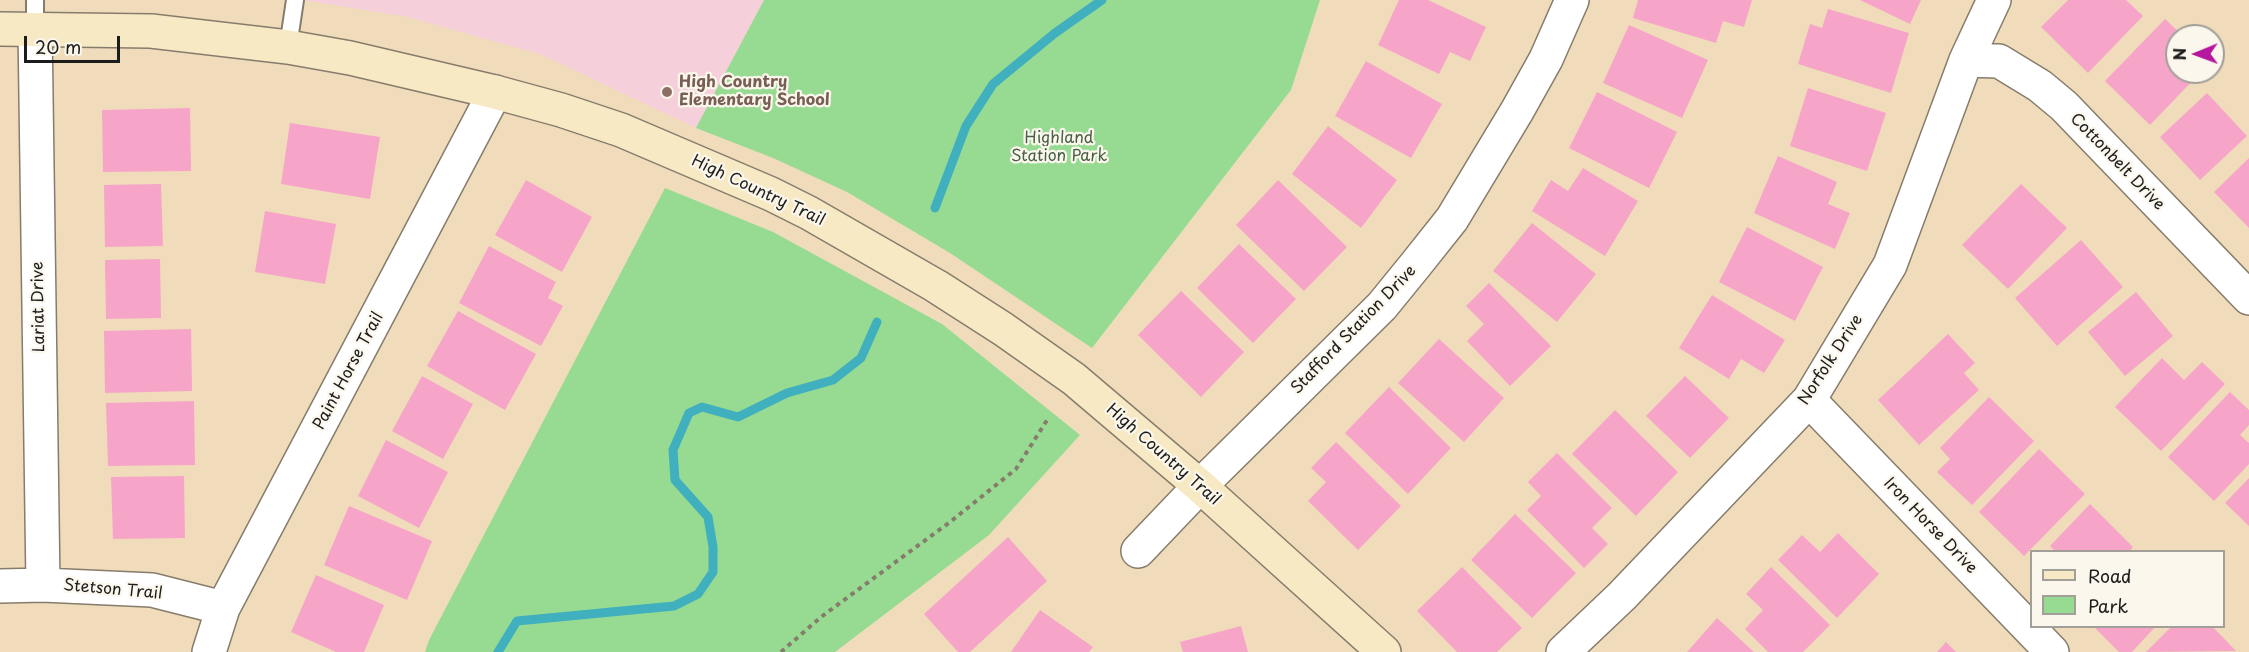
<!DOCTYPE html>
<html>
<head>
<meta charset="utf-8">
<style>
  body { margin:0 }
  #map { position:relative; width:2249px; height:652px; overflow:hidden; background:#f0dcbb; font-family:"Playpen Sans",sans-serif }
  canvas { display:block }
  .legend { position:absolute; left:2030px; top:550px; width:195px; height:78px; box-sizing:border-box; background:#fbf7ec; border:2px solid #a29f99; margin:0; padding:8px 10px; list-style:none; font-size:18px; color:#1c1c1c }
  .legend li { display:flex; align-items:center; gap:12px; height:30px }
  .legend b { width:30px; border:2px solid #a29f99 }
  .north { position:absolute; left:2165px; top:24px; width:60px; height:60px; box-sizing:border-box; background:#fbf7ec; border:2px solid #a29f99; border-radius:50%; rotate:269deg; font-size:16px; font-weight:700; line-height:24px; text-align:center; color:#1c1c1c }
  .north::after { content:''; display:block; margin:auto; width:21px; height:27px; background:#b5179e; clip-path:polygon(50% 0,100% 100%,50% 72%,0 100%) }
  .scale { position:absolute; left:24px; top:36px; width:96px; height:27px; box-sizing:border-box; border:3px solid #1c1c1c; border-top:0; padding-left:8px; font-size:18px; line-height:21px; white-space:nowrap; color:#1c1c1c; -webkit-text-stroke:4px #fbf7ec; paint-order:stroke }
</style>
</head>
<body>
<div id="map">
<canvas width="2249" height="652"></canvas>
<ul class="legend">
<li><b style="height:8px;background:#f7e9c3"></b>Road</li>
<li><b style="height:16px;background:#97db93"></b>Park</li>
</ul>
<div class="north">N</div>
<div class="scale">20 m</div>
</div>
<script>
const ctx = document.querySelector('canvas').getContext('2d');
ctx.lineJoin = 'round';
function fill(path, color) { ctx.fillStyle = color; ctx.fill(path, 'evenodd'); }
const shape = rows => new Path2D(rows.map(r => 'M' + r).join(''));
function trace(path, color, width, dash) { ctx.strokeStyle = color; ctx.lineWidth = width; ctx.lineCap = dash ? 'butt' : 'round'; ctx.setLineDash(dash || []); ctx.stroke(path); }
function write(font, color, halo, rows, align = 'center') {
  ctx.font = font + ' "Playpen Sans",sans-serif'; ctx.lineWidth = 4.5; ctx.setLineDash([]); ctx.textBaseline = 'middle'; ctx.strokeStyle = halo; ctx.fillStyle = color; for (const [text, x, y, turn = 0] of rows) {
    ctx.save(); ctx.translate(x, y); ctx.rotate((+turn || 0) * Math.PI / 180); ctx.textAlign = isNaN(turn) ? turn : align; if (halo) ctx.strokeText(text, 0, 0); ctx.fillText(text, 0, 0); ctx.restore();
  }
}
fill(shape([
  [303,0,764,0,696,128,542,55,408,17]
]), '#f5cfd9');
fill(shape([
  [764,0,1320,0,1291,90,1092,348,950,253,847,192,773,158,696,128],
  [665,188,773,232,942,324,1080,435,989,535,835,652,425,652,429,640]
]), '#97db93');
trace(shape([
  [935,208,966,126,993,84,1055,33,1102,0],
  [498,652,517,621,674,606,698,594,713,572,713,547,708,517,675,480,673,450,689,413,702,407,738,417,787,393,833,380,861,358,877,322]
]), '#41b0be', 9);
fill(shape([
  [1399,0,1428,0,1486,27,1470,61,1450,52,1439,74,1378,45],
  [1638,0,1752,0,1744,27,1723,21,1716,43,1633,18],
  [1860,0,1921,0,1910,24],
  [2068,0,2126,0,2143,16,2088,73,2041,27],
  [1828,9,1909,33,1891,93,1798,64,1810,24,1822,28],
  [2165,19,2183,36,2177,36,2177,72,2201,72,2150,125,2105,81],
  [1629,25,1708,60,1682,118,1603,83],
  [1366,61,1442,104,1411,158,1335,116],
  [1808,88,1886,113,1867,171,1790,146],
  [1597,92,1677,132,1649,188,1569,148],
  [2207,93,2247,136,2200,180,2160,137],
  [190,108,191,171,103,172,102,110],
  [290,123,380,137,370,199,281,184],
  [1328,126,1397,180,1361,228,1292,174],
  [1778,156,1837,182,1828,204,1850,213,1835,249,1754,213],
  [2249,158,2249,228,2214,192],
  [1583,168,1638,201,1605,256,1532,211,1551,180,1568,191],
  [526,180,592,217,562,272,495,235],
  [1278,180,1347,247,1304,291,1236,225],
  [161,184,163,246,105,247,104,185],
  [2021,184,2067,228,2008,289,1962,245],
  [265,211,336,224,325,284,255,272],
  [1532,223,1596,274,1557,322,1493,271],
  [1747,227,1823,267,1795,321,1719,282],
  [2081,240,2123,287,2057,346,2015,298],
  [1239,244,1296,299,1253,343,1197,288],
  [489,246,556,282,548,298,563,306,541,346,459,303],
  [160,259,161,318,106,319,105,260],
  [1489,283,1551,346,1510,386,1467,341,1484,324,1466,306],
  [1181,291,1244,352,1201,397,1138,335],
  [2136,292,2173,336,2125,376,2088,332],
  [1712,295,1785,340,1764,373,1741,359,1729,379,1679,348],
  [458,311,536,354,505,410,427,366],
  [191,329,192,391,105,393,104,331],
  [1948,334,1975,363,1964,373,1979,390,1919,445,1878,400],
  [1439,339,1504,398,1464,442,1398,383],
  [2162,358,2184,380,2202,362,2225,384,2161,451,2115,407],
  [422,376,473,404,443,459,392,431],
  [1685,376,1729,418,1690,458,1646,416],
  [1389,387,1451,448,1408,494,1345,433],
  [2230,392,2249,410,2249,425,2240,435,2249,443,2249,464,2214,501,2168,457],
  [1989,397,2034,441,1972,505,1937,472,1950,459,1940,448],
  [194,401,195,465,108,466,106,403],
  [1615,410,1678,472,1636,516,1572,454],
  [386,440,448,472,419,528,358,496],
  [1336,442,1401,506,1358,550,1308,501,1326,482,1311,468],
  [2039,449,2085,494,2024,556,1979,512],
  [1557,453,1612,508,1592,528,1608,544,1584,568,1527,510,1541,496,1528,482],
  [184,476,185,538,113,539,111,477],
  [2249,478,2249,526,2225,503],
  [2090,504,2133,547,2129,552,2056,552,2050,546],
  [349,506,432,541,407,600,324,565],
  [1515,514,1576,573,1532,618,1471,560],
  [1838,533,1879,574,1837,618,1778,560,1802,535,1820,552],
  [1008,537,1047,581,970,652,958,652,924,614],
  [1462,567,1522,628,1497,652,1457,652,1417,611],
  [1771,567,1830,625,1803,652,1768,652,1745,629,1763,610,1746,594],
  [316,575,384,605,364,652,336,652,291,632],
  [1040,610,1093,647,1089,652,1011,652],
  [1717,618,1754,652,1687,652],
  [1241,626,1248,652,1183,652,1180,642],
  [2093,626,2156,626,2132,652,2119,652],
  [2172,626,2212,626,2236,651,2146,652],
  [1946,642,1956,652,1937,652]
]), '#f6a5c8');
const lane = shape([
  [35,28,35,0],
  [288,47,295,0]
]);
const street = shape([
  [35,28,43,585],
  [1966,60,1999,61,2040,86,2064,106,2249,298],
  [1809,400,2052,652],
  [1138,551,1200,486,1382,306,1417,263,1452,219,1517,111,1546,59,1572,0],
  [0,586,43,585,152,590,223,608],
  [209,652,223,608,495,92],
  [1563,652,1622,596,1809,400,1890,265,1966,60,1994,0]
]);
const secondary = shape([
  [0,29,151,31,288,47,350,58,495,92,561,110,621,130,771,194,809,213,936,286,1003,329,1074,379,1200,486,1384,652]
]);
trace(lane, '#867c6c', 20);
trace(street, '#867c6c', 36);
trace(secondary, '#867c6c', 36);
trace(shape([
  [781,652,821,617,950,522,1016,469,1049,417]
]), '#867c6c', 4, [4.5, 4.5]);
trace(lane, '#fff', 16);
trace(street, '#fff', 33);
trace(secondary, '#f7e9c3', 33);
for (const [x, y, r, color] of [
  [667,92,6,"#8d6e63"]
]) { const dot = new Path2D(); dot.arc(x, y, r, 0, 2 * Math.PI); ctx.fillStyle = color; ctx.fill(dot); trace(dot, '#fbf7ec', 2); }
write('bold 16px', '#785e54', '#fbf7ec', [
  ["High Country",679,83],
  ["Elementary School",679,101]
], 'left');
write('16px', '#475f46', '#fbf7ec', [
  ["Highland",1059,139],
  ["Station Park",1059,157]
]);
write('16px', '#1c1c1c', '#fbf7ec', [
  ["Cottonbelt Drive",2117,162,46],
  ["High Country Trail",758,191,25],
  ["Lariat Drive",39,307,-91],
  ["Stafford Station Drive",1354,330,-46],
  ["Norfolk Drive",1831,360,-57],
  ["Paint Horse Trail",349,371,-62],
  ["High Country Trail",1163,455,41],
  ["Iron Horse Drive",1930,526,46],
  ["Stetson Trail",113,590,5]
]);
</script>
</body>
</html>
